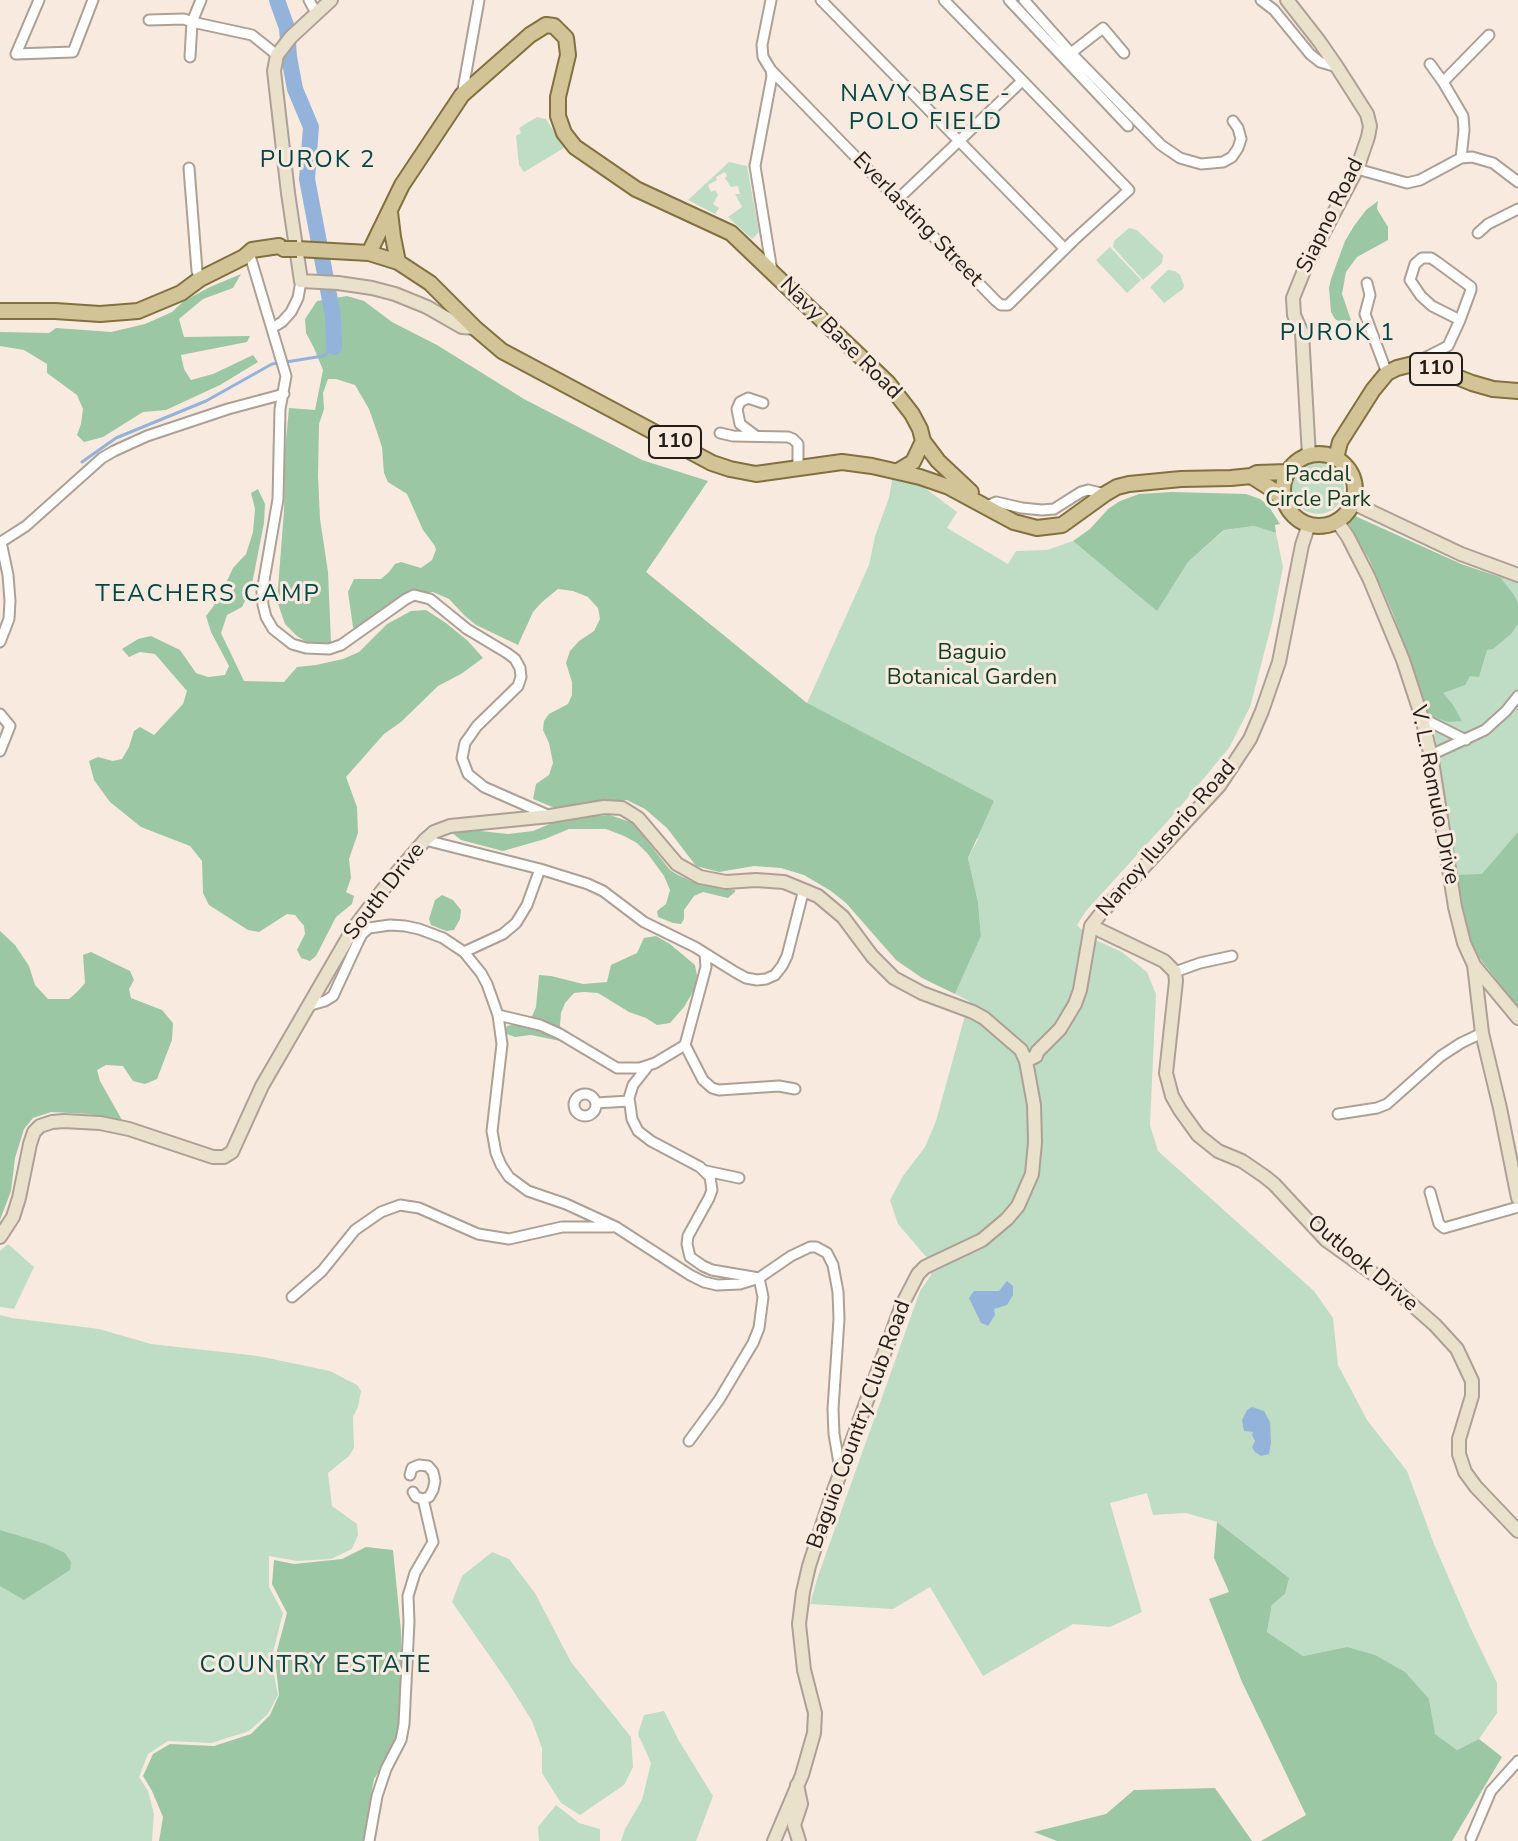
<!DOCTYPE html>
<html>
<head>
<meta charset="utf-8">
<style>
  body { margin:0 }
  canvas { display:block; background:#f8eadf }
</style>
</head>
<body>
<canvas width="1518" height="1841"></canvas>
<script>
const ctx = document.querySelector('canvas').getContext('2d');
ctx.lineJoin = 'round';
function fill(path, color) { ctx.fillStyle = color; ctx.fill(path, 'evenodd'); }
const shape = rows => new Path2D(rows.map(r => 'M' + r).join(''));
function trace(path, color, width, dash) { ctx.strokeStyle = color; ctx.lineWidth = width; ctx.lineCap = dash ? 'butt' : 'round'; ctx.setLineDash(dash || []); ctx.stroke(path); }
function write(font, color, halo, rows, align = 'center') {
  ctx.font = font + ' "Nunito Sans",sans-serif'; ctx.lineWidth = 6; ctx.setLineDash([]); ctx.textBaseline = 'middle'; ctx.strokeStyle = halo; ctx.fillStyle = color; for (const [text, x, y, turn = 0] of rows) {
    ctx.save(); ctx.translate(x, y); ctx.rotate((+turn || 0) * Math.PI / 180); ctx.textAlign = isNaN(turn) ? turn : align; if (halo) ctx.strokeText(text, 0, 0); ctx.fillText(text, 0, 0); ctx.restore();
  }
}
fill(shape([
  [537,117,546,119,564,148,524,172,519,165,516,136,521,133,519,128],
  [729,162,747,166,759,232,752,239,728,217,742,207,735,194,740,194,738,186,731,187,725,178,727,176,725,172,716,177,717,180,708,185,711,192,715,190,718,195,713,204,719,208,715,214,688,200],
  [1129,228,1137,230,1163,255,1162,263,1143,280,1113,247,1114,241],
  [1110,247,1141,280,1127,293,1096,260],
  [1168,270,1175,271,1180,275,1184,285,1183,289,1164,303,1150,287],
  '1292 488a26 26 0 1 1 52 0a26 26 0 1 1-52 0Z',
  [892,480,921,485,957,512,947,528,1008,564,1016,551,1047,550,1073,541,1157,610,1188,562,1225,530,1254,526,1276,533,1283,567,1272,623,1250,707,1229,748,1175,813,1086,911,1077,925,1089,937,1122,952,1147,972,1156,994,1150,1125,1158,1151,1314,1291,1333,1318,1338,1365,1367,1420,1407,1471,1434,1544,1471,1629,1497,1683,1497,1713,1479,1739,1457,1750,1434,1734,1429,1699,1347,1647,1303,1656,1267,1632,1272,1605,1285,1594,1288,1578,1217,1522,1186,1513,1153,1515,1147,1493,1110,1503,1142,1612,1110,1627,1073,1624,983,1676,930,1587,893,1609,810,1604,818,1576,920,1291,931,1275,928,1259,898,1224,890,1200,903,1176,925,1147,936,1121,969,1001,955,994,981,936,978,902,968,858,978,839,807,703,869,565,875,536,889,498],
  [1355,516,1461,564,1488,574,1518,581,1518,1007,1474,951,1461,900,1435,737,1394,616,1370,561,1349,524,1351,519],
  [8,1244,34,1267,14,1309,0,1307,0,1251],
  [0,1315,12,1318,99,1329,151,1344,258,1356,330,1371,357,1385,361,1391,358,1407,353,1417,354,1448,349,1456,328,1473,332,1506,357,1524,358,1535,352,1549,331,1559,297,1561,269,1556,269,1587,283,1613,271,1660,278,1695,268,1714,249,1731,212,1743,168,1741,148,1754,139,1777,148,1791,154,1814,152,1841,0,1841],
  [492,1552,509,1559,535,1593,571,1662,631,1737,633,1767,624,1785,580,1815,561,1803,542,1773,542,1748,532,1721,507,1681,452,1602,462,1576],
  [664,1711,679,1741,713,1796,696,1841,621,1841,625,1829,642,1800,651,1763,638,1734,644,1715],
  [556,1805,579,1823,600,1829,600,1841,539,1841,538,1827]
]), '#bfddc4');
fill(shape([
  [1378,201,1377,209,1388,227,1388,240,1357,257,1346,272,1342,294,1351,320,1344,324,1335,319,1331,312,1329,288,1331,279,1345,241,1354,226,1366,210],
  [241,274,233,288,203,299,179,319,184,337,250,336,247,342,181,355,184,369,191,380,213,374,253,355,258,362,220,385,166,410,143,412,103,437,84,442,77,435,81,424,83,409,77,395,47,373,47,364,24,350,0,346,0,332,49,333,56,328,111,332,145,324,172,312,184,301,210,287],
  [347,296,364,301,392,322,437,345,524,399,642,460,708,481,646,572,807,703,994,801,968,858,978,902,981,936,955,994,922,978,896,960,846,903,831,891,804,875,781,868,754,866,719,872,696,866,667,828,645,809,627,800,596,801,555,808,533,799,536,784,549,775,553,763,549,743,543,730,544,721,549,714,568,704,572,695,572,682,566,663,570,651,579,641,594,631,600,619,598,608,588,597,573,591,558,589,542,602,533,612,518,645,476,625,465,616,449,599,433,592,416,593,389,606,375,614,355,632,353,627,348,592,354,579,381,579,389,572,395,564,401,562,421,568,432,560,436,550,435,546,423,530,407,494,388,482,384,473,382,447,376,429,369,409,355,385,336,379,328,379,323,393,324,409,319,424,318,476,320,519,328,572,331,642,321,647,308,643,297,636,285,624,277,601,284,511,285,450,289,408,315,410,323,370,314,348,306,333,305,319,317,301],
  [258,489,265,504,264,523,251,589,242,607,227,615,221,633,244,681,284,682,297,667,316,665,343,659,359,652,387,624,411,611,426,610,446,623,468,641,483,658,461,674,438,686,401,722,384,734,346,777,357,807,358,833,349,859,351,878,346,892,354,896,352,904,336,917,316,956,310,961,301,958,297,950,305,934,304,926,295,915,287,914,259,932,248,930,209,905,203,893,202,861,190,846,141,827,110,802,94,780,89,761,98,757,113,761,122,759,129,747,134,731,140,727,154,735,183,704,187,691,155,654,140,652,129,657,122,649,138,639,151,636,180,650,196,673,208,677,225,675,229,666,211,632,206,616,218,600,233,568,246,554,253,532,255,509,251,493],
  [1172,492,1246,494,1260,499,1268,505,1280,524,1275,525,1276,533,1254,526,1224,530,1188,562,1157,611,1073,541,1090,529,1108,509,1120,501,1139,494],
  [1355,516,1461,564,1500,577,1514,595,1518,603,1518,624,1511,634,1493,649,1487,650,1479,677,1470,676,1465,685,1443,693,1453,705,1462,721,1448,722,1434,717,1427,711,1394,616,1370,561,1349,524,1351,519],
  [610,815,633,823,670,870,678,875,693,882,722,889,735,890,735,892,728,898,703,892,694,896,684,910,684,919,681,924,673,923,658,917,657,911,666,904,670,890,664,876,648,854,637,843,624,836,606,829,569,829,545,839,503,851,461,840,451,832,480,831,508,834,533,831,552,823,583,817],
  [1518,832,1518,1007,1474,951,1461,900,1457,875,1482,874],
  [442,895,453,900,461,910,460,919,454,930,446,931,431,925,429,919,435,900],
  [0,931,15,945,29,966,35,985,48,999,69,999,77,992,85,983,83,955,91,952,130,971,134,980,129,989,131,998,162,1010,173,1023,172,1040,157,1079,145,1084,133,1081,123,1066,106,1065,97,1070,100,1081,122,1120,89,1114,51,1112,33,1118,24,1129,15,1158,11,1191,0,1220],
  [656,936,670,944,695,965,697,976,694,990,684,1007,670,1023,657,1025,646,1018,629,1012,598,993,584,992,574,993,565,1003,561,1013,560,1026,569,1038,572,1048,560,1041,531,1035,515,1037,504,1033,507,1026,530,1021,536,1007,539,975,551,976,583,984,607,982,611,965,637,953,644,938],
  [1217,1522,1289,1578,1285,1594,1272,1605,1267,1632,1303,1656,1347,1647,1375,1655,1405,1672,1429,1699,1435,1734,1457,1750,1479,1739,1502,1757,1452,1841,1261,1841,1306,1815,1242,1682,1209,1599,1229,1592,1214,1558],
  [0,1530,46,1544,65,1553,71,1562,70,1570,24,1600,0,1586],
  [366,1547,393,1550,401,1631,402,1713,395,1747,374,1779,363,1841,159,1841,163,1817,152,1791,143,1776,153,1754,170,1744,214,1746,251,1734,270,1715,279,1695,275,1658,287,1613,272,1584,274,1560,294,1564,342,1559],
  [1215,1788,1252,1841,1057,1841,1034,1832,1106,1814,1134,1790]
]), '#9cc7a4');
fill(shape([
  [1007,1281,1013,1286,1013,1295,1007,1305,994,1309,995,1315,988,1326,981,1323,969,1298,974,1291,999,1291],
  [1252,1407,1264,1411,1270,1422,1271,1443,1269,1454,1261,1456,1255,1452,1252,1447,1255,1441,1252,1435,1253,1432,1244,1431,1242,1420,1247,1410]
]), '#93b3da');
trace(shape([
  [286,362,323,356,334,347],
  [82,462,116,438,206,401,272,364,278,363]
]), '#93b3da', 3);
trace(shape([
  [277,0,287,28,289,57,295,89,311,127,307,179,333,316,334,347]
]), '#93b3da', 16);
const street = shape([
  [39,0,16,54,73,52,93,0],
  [201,0,192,22,252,35,277,55],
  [309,0,316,13],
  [771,0,762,45,763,57,771,70,772,76,755,166,772,271],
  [821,0,1065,249],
  [1009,0,1128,126],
  [1024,0,1071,53,1161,145,1180,158,1201,164,1223,162,1232,157,1238,148,1241,139,1238,128,1233,121],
  [1261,0,1274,10,1310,54,1320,62,1337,67],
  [149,20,184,19,192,22,190,57],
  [1071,53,1103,28,1124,53],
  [1430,64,1443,82,1463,116,1464,130,1461,158],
  [771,70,996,301,1001,305,1008,305,1074,240,1129,190,944,0],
  [1443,82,1489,35],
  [462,95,479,0],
  [189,168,197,271,200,279],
  [1357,169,1407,183,1420,180,1461,158,1472,157,1493,163,1518,182],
  [897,200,1022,81],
  [1478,233,1488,224,1518,209],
  [251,259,286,376,280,409,278,499,262,592,263,605,266,617,273,629,292,644,306,648,329,649,341,645,406,599,414,595,430,599,467,629,507,653,515,659,520,668,521,677,518,686,477,726,465,743,462,758,468,774,484,787,550,816],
  [1367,283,1370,295,1365,314,1387,373],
  [272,328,282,322,291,312,298,298,301,281],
  [1413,364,1448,346,1460,320,1471,290,1471,287,1437,262,1431,258,1422,258,1415,264,1410,280,1421,296,1432,306,1460,320],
  [720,433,733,436,788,437,793,439,798,444,798,467],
  [756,436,740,424,737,409,740,402,748,398,763,403],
  [985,507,996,502,1022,508,1042,510,1054,509,1081,492,1088,490,1105,494],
  [0,642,9,619,10,601,8,575,1,542,26,526,102,458,114,451,147,436,228,409,284,394],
  [0,714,10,726,0,751],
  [1422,718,1466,740],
  [1431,755,1485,730,1506,711,1518,696],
  [425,840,540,869,588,884,603,891,644,922,695,947,735,972,746,978,757,980,766,979,775,975,782,966,787,956,804,889],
  [464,952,503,934,516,923,527,905,540,869],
  [1175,972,1200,963,1232,956],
  [311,1005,325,1001,333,996,358,942,362,934,369,928,390,925,405,926,419,929,443,938,464,952,481,973,487,984,498,1015,502,1044,492,1131,496,1153,501,1165,509,1177,528,1191,566,1204,616,1227,690,1275,704,1282,717,1285,740,1284,759,1278,791,1256,810,1247,816,1247,827,1253,833,1265,838,1292,839,1319,833,1409,834,1434,840,1469],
  [498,1015,540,1025,560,1034,617,1068,640,1068,655,1063,685,1045,706,967,705,954],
  [685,1045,703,1080,712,1088,719,1090,779,1086,795,1089],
  [648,1066,633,1085,629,1098,632,1119,638,1131,651,1141,700,1167,710,1177,712,1190,709,1198,688,1236,687,1244,690,1257,703,1266,712,1270,759,1278,763,1297,759,1328,753,1343,719,1400,689,1441],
  '574 1105a11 11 0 1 1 22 0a11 11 0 1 1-22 0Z',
  [596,1103,629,1101],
  [1338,1114,1377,1108,1387,1104,1441,1056,1461,1043,1482,1033],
  [706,1171,739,1178],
  [1430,1192,1439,1224,1444,1228,1518,1207],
  [292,1297,322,1271,355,1230,381,1212,400,1205,419,1208,478,1234,509,1239,562,1227,612,1227],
  [410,1475,412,1468,419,1465,428,1466,433,1472,435,1481,433,1490,429,1497,423,1499],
  [1471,1838,1491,1791,1518,1761],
  [369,1841,377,1796,386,1769,401,1740,404,1724,409,1622,408,1596,415,1573,433,1542,423,1499,416,1497,413,1492]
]);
const secondary = shape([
  [331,0,291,37,277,55,274,71,288,193,301,281,338,283,372,288,395,294,427,307,462,327,475,328],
  [1287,0,1319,41,1337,67,1367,114,1370,126,1368,137,1357,169,1305,268,1293,298,1294,315,1302,333,1309,456],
  [1353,503,1461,554,1518,575],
  [1337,521,1348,537,1369,578,1403,660,1422,718,1432,761,1455,907,1464,943,1474,965,1518,1018],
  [1091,926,1164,961,1175,972,1176,981,1166,1073,1172,1096,1180,1110,1198,1135,1218,1151,1242,1161,1264,1176,1274,1184,1326,1240,1393,1288,1435,1325,1457,1349,1472,1381,1472,1396,1459,1439,1459,1454,1465,1472,1476,1487,1518,1531],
  [1474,965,1482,1033,1500,1108,1518,1198],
  [1026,1061,1036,1056,1037,1052,1060,1029,1075,1004,1080,990,1091,926,1102,912,1219,786,1250,739,1262,711,1279,662,1302,545,1309,524],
  [0,1237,13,1217,19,1198,30,1144,34,1132,40,1126,52,1122,64,1121,100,1123,129,1129,213,1157,224,1157,232,1152,262,1086,353,929,388,883,425,840,434,832,450,826,550,816,604,807,622,808,638,818,677,864,700,877,726,882,756,880,784,882,818,896,843,917,872,956,894,978,922,993,973,1012,984,1018,1021,1050,1026,1061,1034,1105,1035,1142,1032,1174,1018,1206,1007,1219,982,1240,925,1267,918,1274,902,1305,830,1501,809,1566,803,1592,799,1624,804,1670,815,1713,814,1733,802,1775,774,1841],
  [797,1785,801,1804,794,1825,799,1841]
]);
const primary = shape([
  [390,212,393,237,398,262],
  [297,249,369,253,398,262,430,283,475,328,502,351,712,463,730,469,756,474,842,462,872,466,920,477,949,487,1014,522,1037,528,1062,525,1105,494,1117,487,1129,484,1181,479,1231,478,1251,476,1257,473,1288,472],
  [369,253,402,185,462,95,530,35,546,25,554,26,566,38,568,55,558,97,558,116,564,133,575,147,636,189,731,233,888,383,912,414,920,429,923,441,938,461,971,492],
  [0,311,55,311,100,314,138,311,181,293,200,279,244,257,252,250,279,246,284,249],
  '1283 490a36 36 0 1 1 72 0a36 36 0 1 1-72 0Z',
  [1336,458,1340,442,1373,390,1387,373,1397,368,1413,364,1427,365,1472,383,1493,389,1518,391],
  [898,471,913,462,923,441],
  [1251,476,1273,490,1285,503]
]);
trace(street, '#ada095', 13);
trace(secondary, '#ada095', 16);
trace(primary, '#82703f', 18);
trace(street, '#fff', 9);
trace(secondary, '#e9e1cc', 12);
trace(primary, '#d3c498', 14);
const primaryBridge = shape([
  [284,249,297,249]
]);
trace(primaryBridge, '#82703f', 18, []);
trace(primaryBridge, '#d3c498', 14);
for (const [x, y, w] of [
  [1436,369,52],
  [675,442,52]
]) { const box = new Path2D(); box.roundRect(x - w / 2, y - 16, w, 32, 6); ctx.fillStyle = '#f8eadf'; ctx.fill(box); trace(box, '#221d19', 2); }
write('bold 20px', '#221d19', null, [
  ["110",1436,369],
  ["110",675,442]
]);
write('22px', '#221d19', '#f8eadf', [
  ["Siapno Road",1331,216,-64],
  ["Everlasting Street",917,220,46],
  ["Navy Base Road",840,339,45],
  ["V. L. Romulo Drive",1434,795,79],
  ["Nanoy Ilusorio Road",1167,839,-49],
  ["South Drive",385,892,-52],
  ["Outlook Drive",1362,1264,40],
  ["Baguio Country Club Road",860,1425,-70]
]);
write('22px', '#0d3f1f', '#f8eadf', [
  ["Pacdal",1318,476],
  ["Circle Park",1318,501],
  ["Baguio",972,654],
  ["Botanical Garden",972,679]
]);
ctx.letterSpacing = '2px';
write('24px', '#014646', '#f8eadf', [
  ["NAVY BASE -",926,95],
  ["POLO FIELD",926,123],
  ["PUROK 2",318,161],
  ["PUROK 1",1338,334],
  ["TEACHERS CAMP",208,595],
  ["COUNTRY ESTATE",316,1666]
]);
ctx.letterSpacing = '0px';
</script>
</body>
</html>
